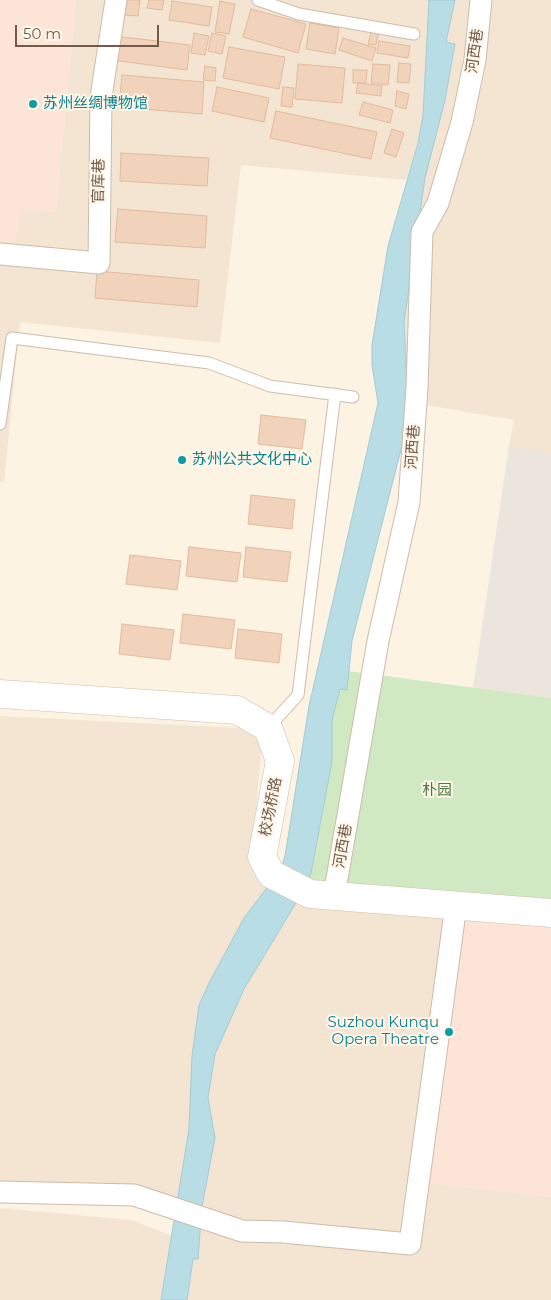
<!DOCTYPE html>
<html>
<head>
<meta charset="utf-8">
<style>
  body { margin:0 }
  #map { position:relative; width:551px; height:1300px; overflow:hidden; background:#fcf3e3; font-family:Montserrat,sans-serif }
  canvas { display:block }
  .scale { position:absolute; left:15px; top:25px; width:144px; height:22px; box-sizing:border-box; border:2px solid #745a4a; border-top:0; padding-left:6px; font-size:15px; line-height:18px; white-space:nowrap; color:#745a4a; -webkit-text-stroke:4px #fff7e9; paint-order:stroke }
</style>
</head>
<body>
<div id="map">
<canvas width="551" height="1300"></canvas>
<div class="scale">50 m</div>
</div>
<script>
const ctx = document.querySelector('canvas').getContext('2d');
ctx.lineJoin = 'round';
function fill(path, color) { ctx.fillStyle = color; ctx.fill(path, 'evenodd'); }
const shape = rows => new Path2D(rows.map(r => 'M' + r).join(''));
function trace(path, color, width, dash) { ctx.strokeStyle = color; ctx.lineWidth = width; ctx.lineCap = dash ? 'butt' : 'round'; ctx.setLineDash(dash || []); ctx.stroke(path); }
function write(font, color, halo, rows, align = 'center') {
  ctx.font = font + ' Montserrat,"Noto Sans SC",sans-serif'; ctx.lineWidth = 4; ctx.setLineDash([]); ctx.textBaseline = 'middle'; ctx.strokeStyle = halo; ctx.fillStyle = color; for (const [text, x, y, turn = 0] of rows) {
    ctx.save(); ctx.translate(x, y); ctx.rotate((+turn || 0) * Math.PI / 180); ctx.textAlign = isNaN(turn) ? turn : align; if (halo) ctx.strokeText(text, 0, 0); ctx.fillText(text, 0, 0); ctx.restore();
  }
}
fill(shape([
  [76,0,429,0,423,115,418,143,406,180,241,165,220,343,20,322,4,482,0,481,0,248,14,249,20,209,56,212],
  [455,0,551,0,551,454,509,446,514,420,408,402,404,322,425,178,445,100,455,45,446,43],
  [0,716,240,728,256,734,262,741,252,857,260,884,301,906,449,916,421,1182,551,1197,551,1300,187,1300,193,1258,197,1259,202,1206,0,1183],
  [0,1208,132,1220,172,1236,161,1300,0,1300]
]), '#f3e5d2');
fill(shape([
  [0,0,76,0,56,212,20,209,14,249,0,248],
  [449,916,551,923,551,1197,421,1182]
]), '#fce4d7');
fill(shape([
  [509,446,551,454,551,698,473,688]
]), '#ebe5de');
fill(shape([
  [348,671,551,698,551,907,305,888,314,857,332,761,332,720,340,689,347,689]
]), '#d0e9c2');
const water = shape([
  [429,0,455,0,446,42,455,44,445,100,425,178,404,322,408,402,405,434,352,641,347,690,340,689,332,720,332,761,311,873,305,888,244,989,215,1054,208,1098,215,1138,202,1206,198,1259,193,1259,187,1300,161,1300,189,1129,192,1056,199,1005,210,981,244,918,281,869,285,856,309,706,378,403,372,365,372,345,388,246,418,143,423,115,429,0]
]);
fill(water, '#b8dde5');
trace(water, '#9fccd7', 1);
const building = shape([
  [119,0,140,0,138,16,116,14,119,0],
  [149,0,164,0,162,10,147,8,149,0],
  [172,1,212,7,209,26,169,20,172,1],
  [220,1,235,4,229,34,215,32,220,1],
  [251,9,306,24,298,53,243,37,251,9],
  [310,23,339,28,335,54,306,49,310,23],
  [372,28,379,30,376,45,368,44,372,28],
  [194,33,209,36,205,55,191,53,194,33],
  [212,33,226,36,222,54,208,51,212,33],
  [115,36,190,45,187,70,112,60,115,36],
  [343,38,376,48,372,61,339,50,343,38],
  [379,41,410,46,408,58,377,53,379,41],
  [229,47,285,57,279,89,223,78,229,47],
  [399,63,411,64,409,83,397,82,399,63],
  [298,64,345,68,342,103,295,99,298,64],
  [373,64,390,65,388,85,371,83,373,64],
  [205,66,216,68,215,81,203,80,205,66],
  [353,70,367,70,366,83,353,83,353,70],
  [122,75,204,82,202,114,119,107,122,75],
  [358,83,382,86,381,96,356,93,358,83],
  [217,87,269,98,264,122,212,111,217,87],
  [283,87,294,88,292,107,281,106,283,87],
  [397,91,409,94,406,109,395,106,397,91],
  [363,102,393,110,390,123,359,115,363,102],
  [276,111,377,132,371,159,270,138,276,111],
  [392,129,404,133,396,157,384,153,392,129],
  [121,153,209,158,207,186,120,181,121,153],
  [118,209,207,216,205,248,115,242,118,209],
  [97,271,199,280,197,307,95,298,97,271],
  [261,415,306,420,302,449,258,444,261,415],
  [251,495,295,500,292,529,248,524,251,495],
  [189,547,241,553,237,582,186,576,189,547],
  [246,547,291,552,287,582,243,577,246,547],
  [130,555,181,561,177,590,126,584,130,555],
  [183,614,235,620,231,649,180,643,183,614],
  [122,624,174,630,170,660,119,654,122,624],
  [238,629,282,634,279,663,235,658,238,629]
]);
fill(building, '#f1d3bb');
trace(building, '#e3ba9c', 1);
const lane = shape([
  [258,0,299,14,414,34],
  [0,424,12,338,209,363,270,386,353,397],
  [268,728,298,695,335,394]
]);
const street = shape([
  [0,254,99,263,101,97,116,0],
  [334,896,378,641,409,502,417,388,422,232,438,203,462,122,475,60,481,0],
  [0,1192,134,1195,242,1231,283,1232,410,1244,456,905]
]);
const secondary = shape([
  [0,694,237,710,268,728,280,761,262,857,271,874,310,894,551,913]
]);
trace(lane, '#cdbbaa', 13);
trace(street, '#cdbbaa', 23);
trace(secondary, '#d2bdaa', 29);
trace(lane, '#fff', 11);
trace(street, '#fff', 21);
trace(secondary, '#fff', 28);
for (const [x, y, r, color] of [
  [33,104,5,"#0f9aa8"],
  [182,460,5,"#0f9aa8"],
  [449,1032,5,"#0f9aa8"]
]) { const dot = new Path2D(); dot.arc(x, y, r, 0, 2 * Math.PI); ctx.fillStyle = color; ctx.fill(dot); trace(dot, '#fff7e9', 2); }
write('15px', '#745a4a', '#fff7e9', [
  ["河西巷",475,51,-82],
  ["官库巷",99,181,-89],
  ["河西巷",413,447,-86],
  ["校场桥路",271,807,-79],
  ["河西巷",343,846,-80]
]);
write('15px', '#0d838f', '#fff7e9', [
  ["苏州丝绸博物馆",43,104],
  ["苏州公共文化中心",192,460],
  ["Suzhou Kunqu",439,1023,"right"],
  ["Opera Theatre",439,1040,"right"]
], 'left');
write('15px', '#507942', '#fff7e9', [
  ["朴园",437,791]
]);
</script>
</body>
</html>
